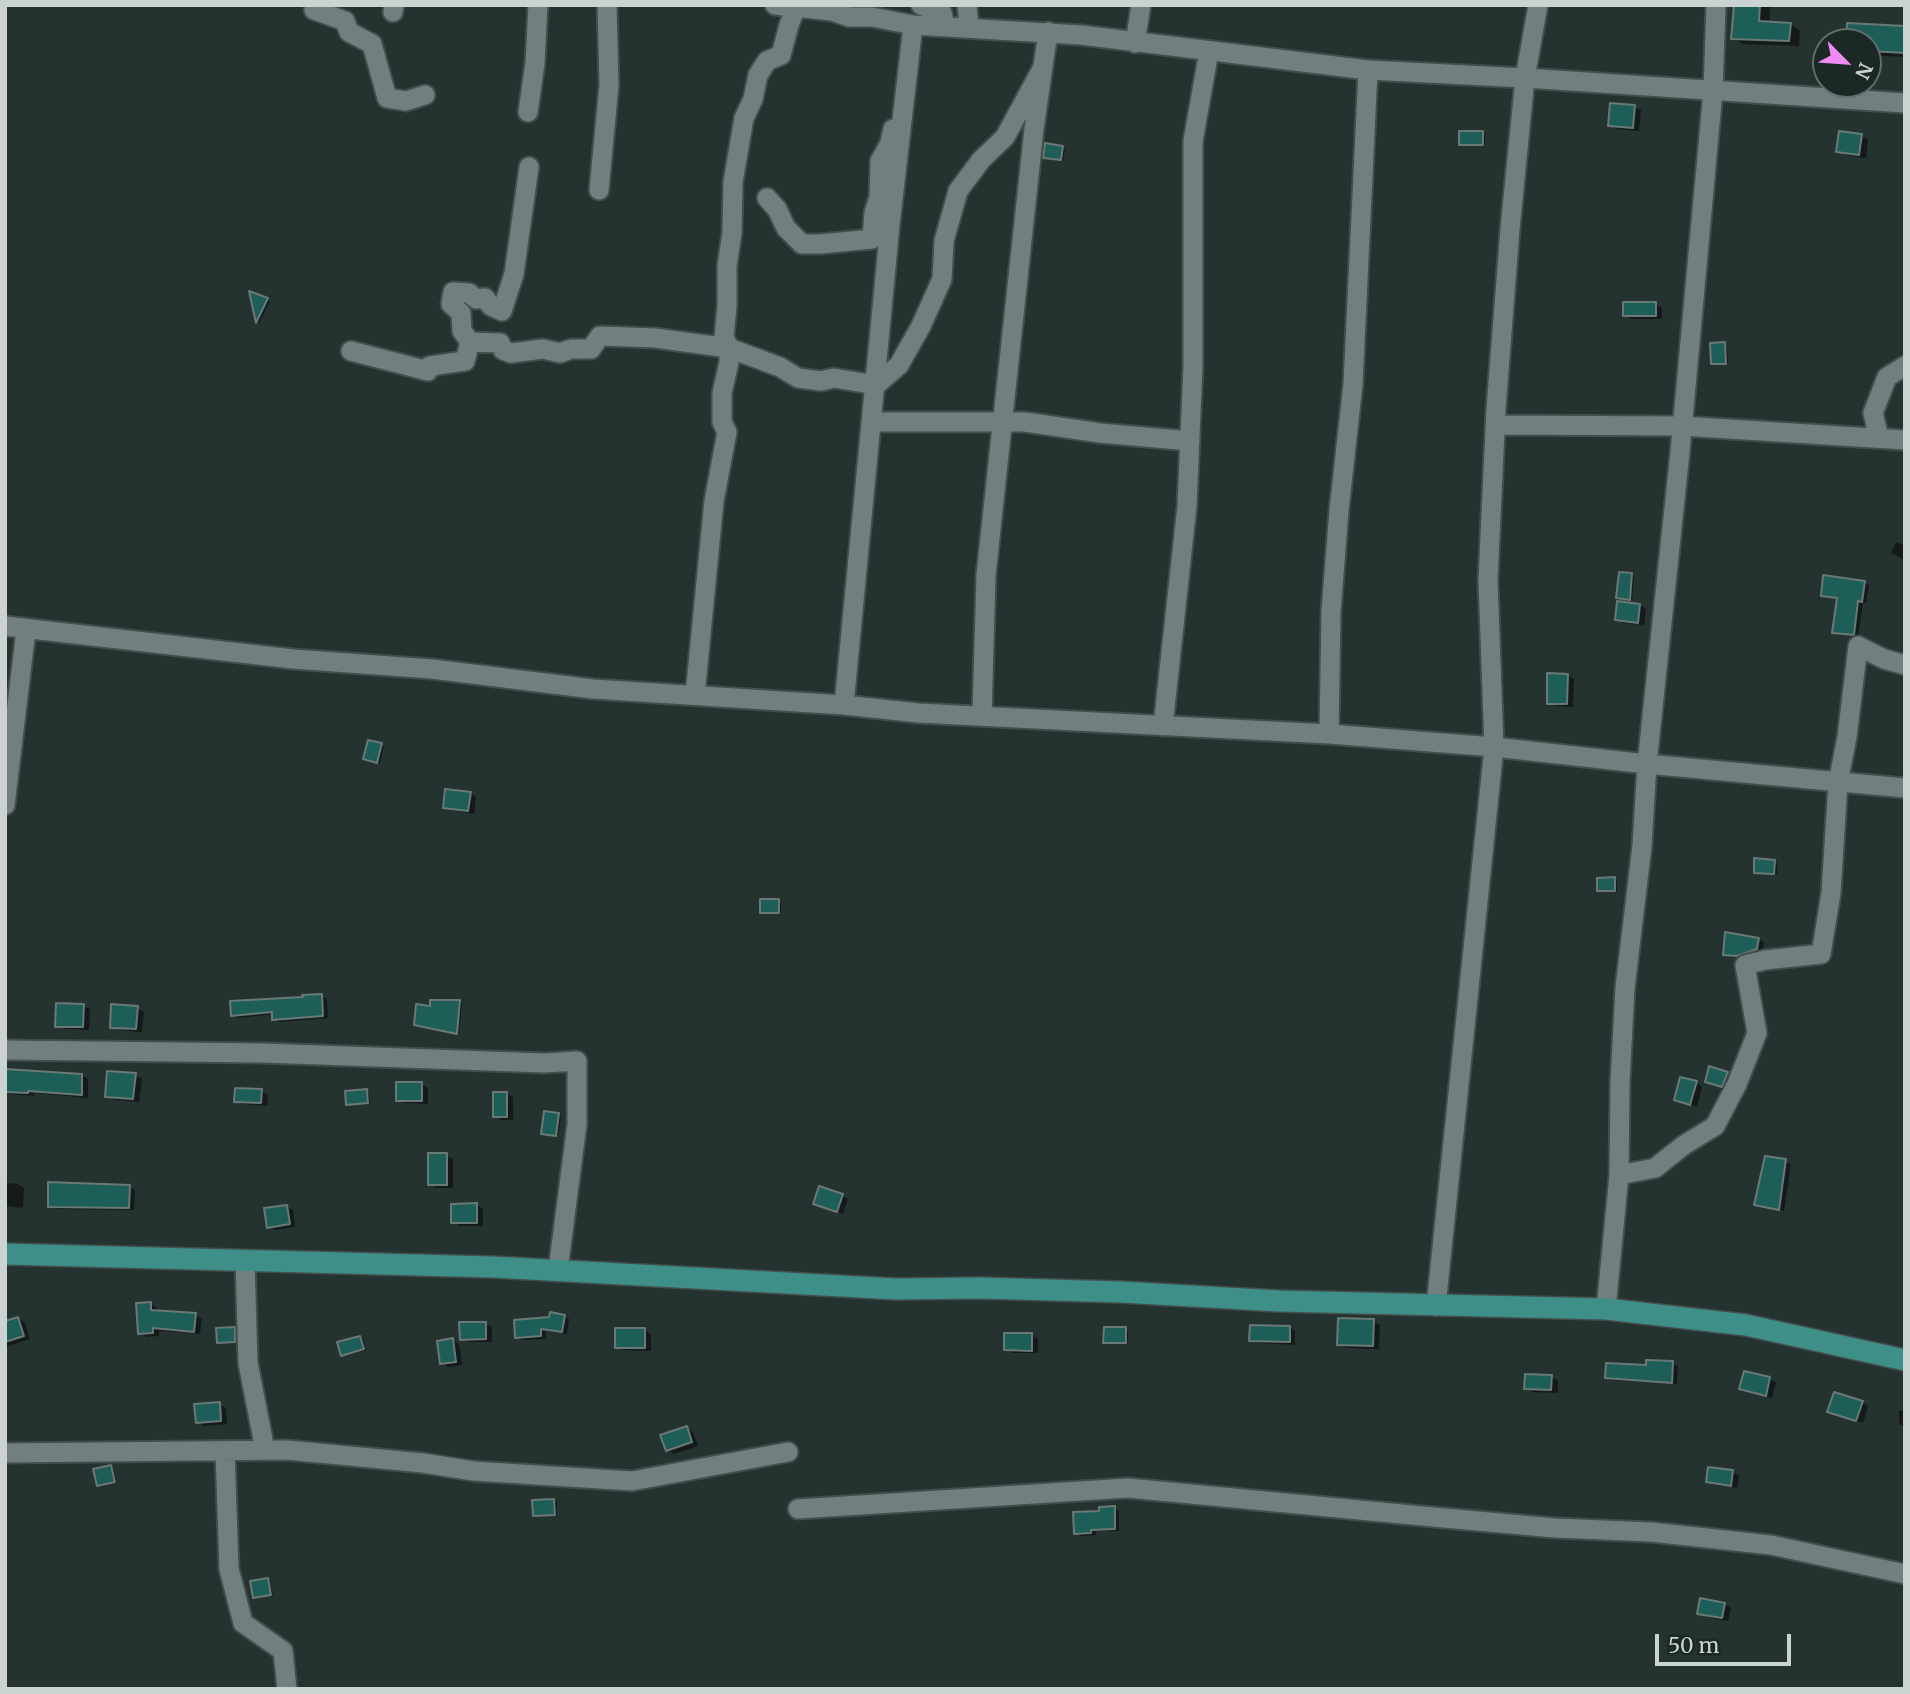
<!DOCTYPE html>
<html>
<head>
<meta charset="utf-8">
<style>
  body { margin:0 }
  #map { position:relative; width:1910px; height:1694px; overflow:hidden; background:#243230; font-family:Merriweather,serif }
  canvas { display:block }
  .frame { position:absolute; inset:0; border:7px solid #cbd3d2; pointer-events:none }
  .north { position:absolute; left:1812px; top:28px; width:70px; height:70px; box-sizing:border-box; background:#1b2826; border:2px solid #616c6b; border-radius:50%; rotate:115deg; font-size:19px; font-weight:700; line-height:28px; text-align:center; color:#cbd3d2 }
  .north::after { content:''; display:block; margin:auto; width:24px; height:32px; background:#f08bf5; clip-path:polygon(50% 0,100% 100%,50% 72%,0 100%) }
  .scale { position:absolute; left:1655px; top:1634px; width:136px; height:32px; box-sizing:border-box; border:4px solid #cbd3d2; border-top:0; padding-left:9px; font-size:21px; line-height:24px; white-space:nowrap; color:#cbd3d2; -webkit-text-stroke:5px #1b2826; paint-order:stroke }
</style>
</head>
<body>
<div id="map">
<canvas width="1910" height="1694"></canvas>
<div class="frame"></div>
<div class="north">N</div>
<div class="scale">50 m</div>
</div>
<script>
const ctx = document.querySelector('canvas').getContext('2d');
ctx.lineJoin = 'round';
function fill(path, color) { ctx.fillStyle = color; ctx.fill(path, 'evenodd'); }
const shape = rows => new Path2D(rows.map(r => 'M' + r).join(''));
function trace(path, color, width, dash) { ctx.strokeStyle = color; ctx.lineWidth = width; ctx.lineCap = dash ? 'butt' : 'round'; ctx.setLineDash(dash || []); ctx.stroke(path); }
fill(shape([
  [1735,5,1770,5,1769,23,1790,24,1800,30,1799,46,1743,44,1733,38],
  [1905,28,1905,57,1868,55,1868,42,1848,42],
  [1634,107,1641,110,1639,131,1616,129,1610,125],
  [1483,133,1485,134,1485,146,1461,144],
  [1861,136,1868,139,1866,158,1845,155,1838,151],
  [1046,145,1065,149,1063,161,1048,158],
  [252,294,270,301,259,323,257,322],
  [1655,304,1662,308,1662,319,1631,319,1625,315],
  [1724,344,1727,346,1728,364,1715,365,1713,363],
  [1896,542,1905,546,1905,560,1891,553],
  [1632,574,1634,576,1632,600,1621,599,1618,598],
  [1864,582,1869,585,1866,603,1863,603,1858,636,1839,635,1834,632,1838,599,1823,595],
  [1640,605,1646,609,1644,625,1623,623,1616,619],
  [1567,675,1574,679,1573,707,1555,706,1548,703],
  [381,745,384,746,380,763,368,760],
  [470,793,476,797,474,814,451,810,445,807],
  [1775,861,1777,863,1777,874,1758,873],
  [1614,879,1617,881,1617,892,1598,890],
  [779,901,781,903,781,914,762,912],
  [1759,939,1764,942,1762,952,1743,958,1725,954],
  [321,995,327,999,328,1018,279,1022,274,1018,274,1014,238,1018,233,1015],
  [431,1002,462,1003,459,1034,416,1025,431,1008],
  [83,1006,90,1009,89,1030,64,1029,57,1026],
  [137,1008,144,1012,142,1032,118,1030,111,1027],
  [1711,1068,1734,1077,1729,1089,1707,1081],
  [5,1071,82,1075,88,1079,88,1098,34,1093,34,1096,7,1094],
  [135,1075,142,1079,139,1102,114,1100,107,1096],
  [1696,1083,1702,1087,1697,1107,1676,1099],
  [422,1084,428,1088,428,1104,404,1103,397,1100],
  [261,1091,268,1095,267,1106,242,1104,236,1101],
  [366,1091,369,1093,370,1104,347,1104],
  [507,1093,513,1097,513,1120,501,1120,495,1116],
  [559,1114,561,1116,558,1136,546,1134],
  [446,1155,453,1159,453,1188,436,1188,430,1184],
  [1766,1158,1791,1164,1784,1211,1756,1204],
  [5,1183,18,1184,24,1188,23,1208,5,1206],
  [130,1187,135,1191,134,1210,56,1209,50,1206],
  [842,1196,848,1199,843,1214,815,1203],
  [477,1205,483,1209,483,1226,460,1226,453,1222],
  [287,1207,293,1210,295,1227,275,1230,268,1226],
  [151,1304,157,1308,157,1312,195,1315,202,1319,200,1334,159,1331,159,1336,147,1337,140,1333],
  [564,1316,569,1319,567,1334,545,1331,546,1339,522,1340,517,1337],
  [18,1319,25,1322,30,1339,5,1347,5,1323],
  [1373,1321,1380,1325,1379,1349,1346,1348,1339,1344],
  [486,1324,492,1327,492,1342,468,1342,461,1339],
  [1290,1327,1295,1331,1295,1345,1257,1343,1251,1340],
  [234,1328,237,1330,237,1342,218,1342],
  [1125,1329,1128,1330,1128,1343,1105,1342],
  [645,1330,651,1334,651,1351,623,1350,616,1347],
  [1032,1335,1038,1339,1038,1353,1013,1353,1006,1349],
  [360,1337,363,1339,366,1350,345,1356,342,1355],
  [453,1340,459,1344,462,1365,448,1367,442,1363],
  [1672,1363,1678,1366,1677,1384,1612,1380,1607,1377],
  [1745,1373,1776,1382,1772,1398,1741,1388],
  [1552,1377,1558,1381,1558,1393,1532,1392,1526,1388],
  [1862,1402,1868,1406,1863,1423,1830,1412],
  [219,1404,226,1408,227,1424,204,1426,197,1422],
  [1899,1411,1905,1411,1905,1426,1899,1424],
  [687,1428,693,1432,698,1446,674,1454,667,1450],
  [111,1467,113,1468,117,1482,101,1487,98,1485],
  [1709,1469,1733,1472,1739,1476,1737,1488,1714,1485,1707,1481],
  [554,1501,557,1502,557,1515,535,1515],
  [1114,1508,1119,1511,1119,1531,1095,1531,1096,1535,1081,1536,1076,1533,1101,1512],
  [268,1580,270,1581,273,1596,255,1597],
  [1724,1604,1731,1608,1728,1621,1706,1617,1699,1613]
]), '#0007');
const building = shape([
  [1734,5,1760,5,1759,21,1791,23,1789,41,1731,39,1734,5],
  [1847,23,1905,26,1905,53,1868,51,1868,42,1846,42,1847,23],
  [1610,103,1635,105,1633,128,1608,126,1610,103],
  [1459,131,1483,131,1483,145,1459,145,1459,131],
  [1839,131,1862,134,1859,155,1836,152,1839,131],
  [1045,143,1063,146,1061,160,1043,158,1045,143],
  [249,291,268,298,256,323,249,291],
  [1623,302,1656,302,1656,316,1623,316,1623,302],
  [1725,342,1726,364,1711,364,1710,343,1725,342],
  [1619,572,1632,573,1630,600,1616,598,1619,572],
  [1823,575,1865,581,1862,602,1858,601,1854,635,1832,633,1837,598,1821,596,1823,575],
  [1617,601,1640,604,1638,623,1615,620,1617,601],
  [1547,673,1568,674,1567,704,1547,704,1547,673],
  [368,740,382,743,377,763,363,759,368,740],
  [445,789,471,792,468,811,443,808,445,789],
  [1754,858,1775,860,1774,874,1754,873,1754,858],
  [1615,877,1615,891,1597,891,1597,878,1615,877],
  [760,899,779,899,779,913,760,913,760,899],
  [1725,932,1759,938,1757,949,1737,956,1723,955,1725,932],
  [322,994,323,1016,272,1020,272,1012,231,1016,230,1001,303,997,302,995,322,994],
  [430,1000,460,1000,457,1034,414,1025,416,1004,430,1006,430,1000],
  [56,1003,84,1004,83,1027,55,1027,56,1003],
  [111,1004,138,1006,136,1029,110,1028,111,1004],
  [1709,1066,1728,1072,1722,1087,1705,1082,1709,1066],
  [5,1069,82,1074,82,1095,28,1091,28,1093,5,1092,5,1069],
  [107,1071,136,1073,133,1099,105,1097,107,1071],
  [1680,1077,1697,1081,1690,1105,1674,1100,1680,1077],
  [396,1082,422,1082,422,1101,396,1101,396,1082],
  [235,1088,262,1089,261,1103,234,1102,235,1088],
  [367,1089,368,1103,346,1105,345,1091,367,1089],
  [493,1092,507,1092,507,1117,493,1117,493,1092],
  [544,1111,559,1113,556,1136,541,1134,544,1111],
  [428,1153,447,1153,447,1185,428,1185,428,1153],
  [1765,1156,1786,1159,1779,1210,1754,1205,1765,1156],
  [48,1182,130,1185,129,1208,48,1207,48,1182],
  [819,1186,843,1194,837,1212,813,1204,819,1186],
  [477,1203,477,1223,451,1223,451,1204,477,1203],
  [287,1205,290,1224,267,1228,264,1208,287,1205],
  [151,1302,151,1310,196,1313,194,1332,153,1328,153,1333,138,1334,136,1303,151,1302],
  [550,1312,565,1315,562,1332,541,1329,541,1336,515,1338,514,1320,549,1317,550,1312],
  [18,1317,24,1336,5,1342,5,1321,18,1317],
  [1338,1318,1374,1319,1373,1346,1337,1345,1338,1318],
  [459,1322,486,1322,486,1339,460,1340,459,1322],
  [1250,1325,1290,1326,1290,1342,1249,1341,1250,1325],
  [235,1327,235,1342,217,1343,216,1328,235,1327],
  [1104,1327,1126,1327,1126,1343,1103,1343,1104,1327],
  [615,1328,645,1328,645,1348,615,1348,615,1328],
  [1004,1333,1032,1333,1032,1351,1004,1350,1004,1333],
  [360,1336,364,1349,341,1356,337,1342,360,1336],
  [453,1338,456,1362,440,1364,437,1341,453,1338],
  [1646,1360,1673,1361,1672,1383,1605,1378,1606,1363,1646,1365,1646,1360],
  [1744,1371,1770,1377,1766,1396,1739,1389,1744,1371],
  [1525,1374,1552,1375,1551,1390,1524,1389,1525,1374],
  [1834,1392,1863,1401,1856,1421,1827,1412,1834,1392],
  [220,1402,221,1421,196,1423,194,1404,220,1402],
  [687,1426,692,1442,666,1451,660,1435,687,1426],
  [111,1465,115,1482,97,1486,93,1469,111,1465],
  [1708,1467,1733,1470,1731,1486,1706,1482,1708,1467],
  [554,1499,555,1515,533,1516,532,1500,554,1499],
  [1115,1506,1115,1529,1091,1530,1091,1533,1074,1534,1073,1512,1099,1511,1099,1507,1115,1506],
  [268,1578,271,1595,253,1598,250,1581,268,1578],
  [1700,1598,1725,1603,1722,1618,1697,1614,1700,1598]
]);
fill(building, '#1e5e58');
trace(building, '#6a7976', 2);
const minor = shape([
  [775,5,832,11],
  [831,5,832,11,849,17,872,17,913,25,1081,35,1368,70,1525,78,1538,5],
  [921,5,942,13,945,26],
  [967,5,969,27],
  [314,10,345,21,349,32,372,44,387,98,406,101,425,95],
  [393,12,394,5],
  [1135,43,1141,5],
  [528,112,535,63,538,5],
  [599,190,609,85,607,5],
  [767,198,777,209,786,228,802,244,820,244,872,239,874,213,879,197,880,161,890,143,893,129],
  [470,342,462,331,461,313,451,304,453,292,469,293,476,299,485,298,491,306,502,311,514,274,529,167],
  [351,351,428,371,430,366,465,361,470,342,500,343,503,350,511,353,543,349,560,353,571,349,591,349,600,336,655,338,729,348,780,367,798,378,821,381,834,378,876,385,899,365,921,326,942,279,944,241,958,191,981,160,1005,137,1043,67],
  [872,422,1025,422,1100,433,1190,441],
  [1496,425,1681,426,1905,440],
  [1879,438,1873,413,1887,377,1905,366],
  [5,626,293,659,432,669,593,689,844,705,918,713,1329,734,1494,747,1647,764,1905,788],
  [695,695,714,501,727,432,722,422,722,393,729,362,729,348,724,337,727,306,727,266,732,233,733,182,744,118,753,99,758,75,767,61,781,55,789,25,796,7],
  [844,705,890,225,913,25],
  [982,716,986,575,1034,129,1048,32],
  [1163,726,1187,506,1193,366,1193,141,1209,51],
  [1329,734,1331,612,1339,510,1353,384,1368,70],
  [5,805,26,630],
  [5,1050,263,1053,544,1063,577,1061,577,1124,558,1270],
  [1619,1175,1655,1168,1684,1145,1715,1126,1737,1084,1757,1033,1745,965,1765,960,1821,954,1831,893,1838,783,1847,737,1858,646,1884,659,1905,665],
  [245,1261,248,1363,265,1450],
  [1436,1306,1494,747,1488,580,1496,409,1510,229,1525,78,1905,103],
  [1606,1309,1619,1175,1620,1082,1625,988,1642,846,1647,764,1680,452,1713,91,1716,5],
  [225,1451,229,1569,243,1623,283,1651,287,1689],
  [5,1453,287,1450,423,1463,473,1471,632,1481,788,1452],
  [798,1509,1128,1488,1433,1517,1555,1528,1651,1532,1771,1545,1905,1574]
]);
const trunk = shape([
  [5,1254,493,1267,896,1289,980,1288,1121,1292,1279,1301,1606,1309,1746,1325,1905,1360]
]);
trace(minor, '#424d4c', 23);
trace(trunk, '#424d4c', 24);
trace(minor, '#71807e', 19);
trace(trunk, '#3d8f88', 21);
</script>
</body>
</html>
